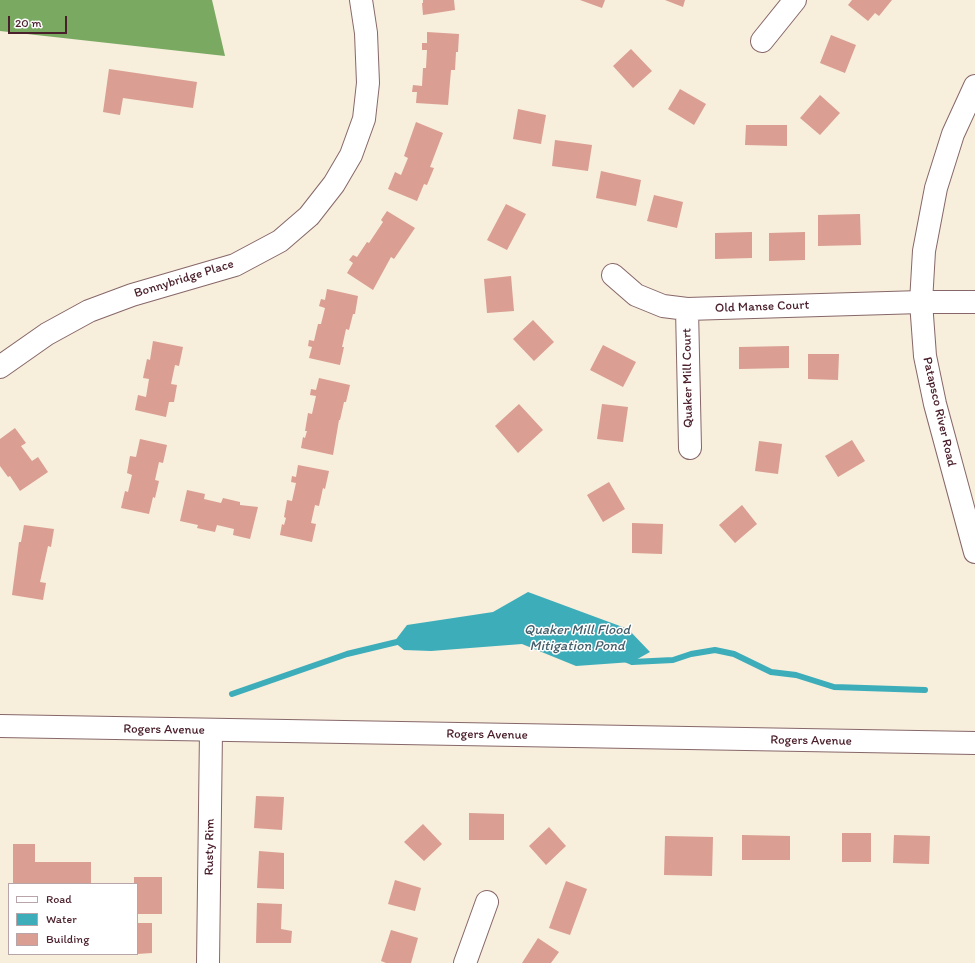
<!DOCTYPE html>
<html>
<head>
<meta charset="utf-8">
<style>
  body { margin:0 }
  #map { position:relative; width:975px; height:963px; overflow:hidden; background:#f7eedc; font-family:Itim,sans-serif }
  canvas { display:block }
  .legend { position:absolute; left:8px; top:883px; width:130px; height:72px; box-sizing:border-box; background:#fff; border:1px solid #b7a5aa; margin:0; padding:5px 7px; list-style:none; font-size:12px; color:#4a1f2b }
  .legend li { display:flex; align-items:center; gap:8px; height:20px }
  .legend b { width:20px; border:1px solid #b7a5aa }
  .scale { position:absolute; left:8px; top:16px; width:59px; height:18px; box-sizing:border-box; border:2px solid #4a1f2b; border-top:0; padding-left:5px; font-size:12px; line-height:14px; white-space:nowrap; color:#4a1f2b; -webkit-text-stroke:3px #fff; paint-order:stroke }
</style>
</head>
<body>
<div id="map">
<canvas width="975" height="963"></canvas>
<ul class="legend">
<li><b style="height:5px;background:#fff"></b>Road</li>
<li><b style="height:11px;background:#3dadba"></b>Water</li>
<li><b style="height:11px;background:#da9e92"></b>Building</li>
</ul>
<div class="scale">20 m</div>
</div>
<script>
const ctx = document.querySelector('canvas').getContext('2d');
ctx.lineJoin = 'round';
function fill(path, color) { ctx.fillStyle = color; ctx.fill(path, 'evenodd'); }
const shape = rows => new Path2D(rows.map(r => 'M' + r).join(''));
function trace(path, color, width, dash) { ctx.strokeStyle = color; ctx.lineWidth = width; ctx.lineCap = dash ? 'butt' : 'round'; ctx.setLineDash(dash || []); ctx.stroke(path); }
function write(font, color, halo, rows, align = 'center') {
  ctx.font = font + ' Itim,sans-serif'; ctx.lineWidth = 3; ctx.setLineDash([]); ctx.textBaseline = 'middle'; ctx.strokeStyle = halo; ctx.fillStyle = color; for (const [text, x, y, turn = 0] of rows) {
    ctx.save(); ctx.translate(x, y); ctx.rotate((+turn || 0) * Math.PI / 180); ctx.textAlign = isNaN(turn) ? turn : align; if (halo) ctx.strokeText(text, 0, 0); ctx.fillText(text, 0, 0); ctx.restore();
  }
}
fill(shape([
  [0,0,212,0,225,56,0,31]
]), '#7aaa62');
fill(shape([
  [528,592,628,629,650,652,632,662,576,666,522,644,431,651,404,650,394,642,407,625,493,612]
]), '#3dadba');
trace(shape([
  [625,659,632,662,673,660,691,654,715,650,734,654,771,672,796,675,834,687,925,690],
  [232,694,347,654,401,641]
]), '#3dadba', 6);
fill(shape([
  [423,0,454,0,455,10,423,15,422,3,423,3],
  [580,0,605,0,602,8],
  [665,0,685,0,683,7],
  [852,0,892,0,879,16,875,13,868,21,848,5],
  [427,32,459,34,458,52,456,52,455,70,451,70,448,105,416,103,417,92,412,92,413,85,422,86,423,68,426,68,427,50,422,50,422,43,427,43],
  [831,35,856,45,845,73,820,63],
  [631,49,652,71,633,88,613,66],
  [109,69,197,82,193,108,123,98,120,115,103,112],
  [680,89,706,104,694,125,668,109],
  [820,95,840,113,820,135,800,118],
  [518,109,546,115,541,144,513,139],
  [416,122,443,133,430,167,434,168,427,185,424,184,417,201,388,189,395,172,401,175,408,158,404,156],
  [746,125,787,125,787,146,745,145],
  [555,140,592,145,588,171,552,166],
  [601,171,641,180,636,206,596,198],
  [654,195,683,202,677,228,647,221],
  [506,204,526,214,507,250,487,240],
  [387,211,415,228,394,259,391,257,373,290,347,273,353,263,349,260,353,255,357,257,367,242,369,243,383,222,381,220],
  [860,214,861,245,818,246,818,215],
  [752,232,752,258,715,259,715,233],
  [805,232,805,260,769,261,769,233],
  [511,276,514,311,487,313,484,279],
  [327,289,358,296,355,314,353,314,349,330,346,329,342,347,344,347,340,365,309,358,312,347,308,346,309,340,314,341,318,324,321,324,325,308,319,306,321,299,325,300],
  [533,320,554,342,534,361,513,339],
  [153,341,183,347,179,366,175,365,171,384,177,385,174,402,169,402,166,417,135,410,138,395,146,397,149,379,143,378,147,359,150,360],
  [603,345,636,362,623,387,590,370],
  [789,346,789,368,739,369,739,347],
  [808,354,839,354,838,380,808,379],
  [319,378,350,385,346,402,344,402,340,420,339,420,333,455,301,448,303,437,305,438,307,431,305,431,308,413,312,414,316,396,310,395,311,389,316,390],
  [519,404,543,430,518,453,495,426],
  [602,404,628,407,623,442,597,439],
  [15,428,26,443,21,446,32,461,38,457,48,472,20,491,10,476,8,477,0,466,0,439],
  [140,439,167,445,163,463,159,462,155,480,159,481,155,498,153,497,149,514,121,508,125,491,128,492,132,475,127,473,130,456,136,457],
  [852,440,865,461,838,477,825,456],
  [759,441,782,444,778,474,755,471],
  [298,465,329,471,325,489,323,488,319,506,315,505,311,523,316,524,312,542,280,535,282,524,284,525,286,518,284,517,287,500,292,501,296,483,291,482,292,476,296,477],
  [609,482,625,509,603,522,587,495],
  [187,490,205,494,204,499,221,503,223,498,240,502,240,505,258,507,250,539,233,535,234,529,217,525,215,532,197,528,198,525,180,521],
  [742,505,757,524,735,543,719,525],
  [632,523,663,524,662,554,632,553],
  [24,525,54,529,51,547,48,546,40,582,46,583,43,600,12,595,19,542,21,542],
  [256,796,284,797,282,830,254,828],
  [469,813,504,814,504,840,469,840],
  [423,824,442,844,424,861,404,842],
  [549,827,566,846,546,865,529,846],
  [842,833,871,833,871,862,842,862],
  [742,835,790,836,790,860,742,860],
  [894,835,930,836,929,864,893,863],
  [665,836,713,837,712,876,664,875],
  [13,844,35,844,35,862,91,862,91,884,13,884],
  [259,851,284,853,284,889,257,888],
  [134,877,162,877,162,914,137,914,137,884,134,884],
  [395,880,421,888,415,911,388,904],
  [566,881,587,889,570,935,549,928],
  [257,903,282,904,281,929,292,931,291,943,256,943],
  [137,923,152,923,152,953,137,954],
  [391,930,418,938,411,963,386,963,381,961],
  [538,938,559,952,551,963,522,963]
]), '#da9e92');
const street = shape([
  [762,41,795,0],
  [613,275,636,295,663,306,687,309,921,302,975,302],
  [687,309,690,448],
  [0,367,47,334,89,311,132,295,235,265,280,241,309,216,334,184,351,155,364,119,368,83,366,33,361,0],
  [208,963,211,731],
  [465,963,487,902]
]);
const secondary = shape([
  [975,86,953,134,936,188,924,251,921,302,925,356,935,404,975,552],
  [0,726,975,743]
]);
trace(street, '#876769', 24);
trace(secondary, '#876769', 24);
trace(street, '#fff', 22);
trace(secondary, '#fff', 22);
write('13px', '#4a1f2b', '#fff', [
  ["Bonnybridge Place",184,279,-17],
  ["Old Manse Court",762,307,-2],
  ["Quaker Mill Court",688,378,-91],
  ["Patapsco River Road",939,412,77],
  ["Rogers Avenue",164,730,1],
  ["Rogers Avenue",487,735,1],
  ["Rogers Avenue",811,741,1],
  ["Rusty Rim",210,847,-89]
]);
write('italic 14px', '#445f6b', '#fff', [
  ["Quaker Mill Flood",577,630],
  ["Mitigation Pond",577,646]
]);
</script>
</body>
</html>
